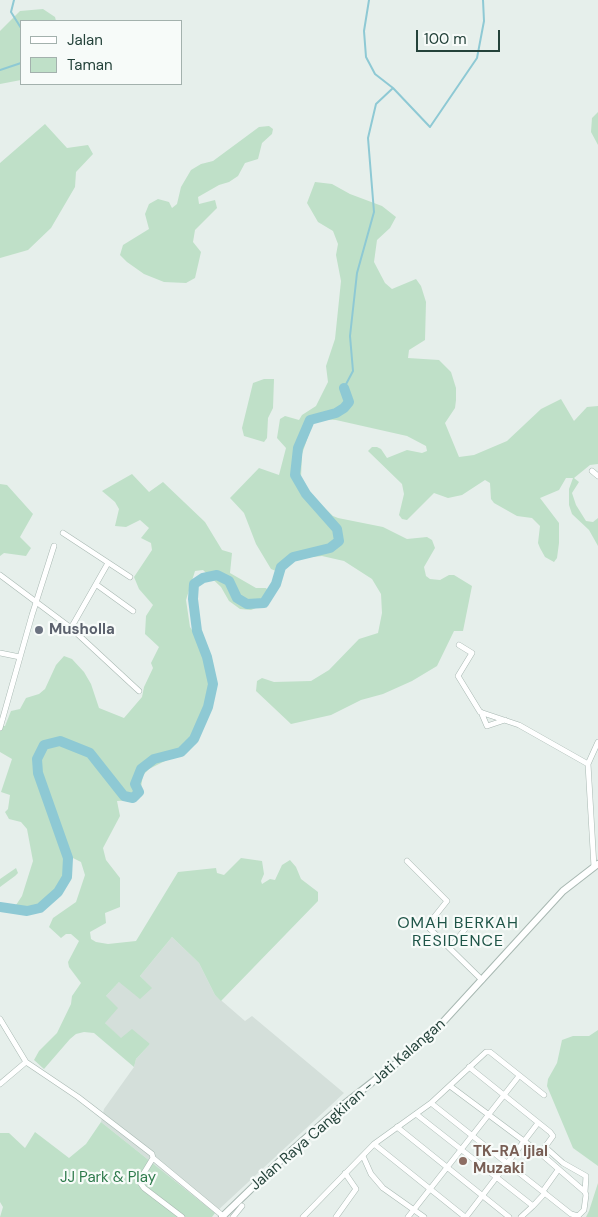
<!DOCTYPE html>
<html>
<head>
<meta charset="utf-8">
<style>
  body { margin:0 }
  #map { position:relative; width:598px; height:1217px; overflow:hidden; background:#e6efeb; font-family:"DM Sans",sans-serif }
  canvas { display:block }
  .legend { position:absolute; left:20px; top:20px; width:162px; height:65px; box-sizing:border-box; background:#f7fbf9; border:1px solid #a3b1ad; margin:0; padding:6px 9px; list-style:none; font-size:15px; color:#24423a }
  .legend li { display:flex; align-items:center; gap:10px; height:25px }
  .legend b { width:25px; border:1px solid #a3b1ad }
  .scale { position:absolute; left:416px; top:30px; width:84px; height:22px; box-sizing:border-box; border:2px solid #24423a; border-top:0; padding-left:6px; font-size:15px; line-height:18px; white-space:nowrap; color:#24423a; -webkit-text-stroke:4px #f7fbf9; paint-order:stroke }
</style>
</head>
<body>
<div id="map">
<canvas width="598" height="1217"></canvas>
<ul class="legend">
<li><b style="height:6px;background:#fff"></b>Jalan</li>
<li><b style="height:14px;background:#bfe0c8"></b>Taman</li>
</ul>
<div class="scale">100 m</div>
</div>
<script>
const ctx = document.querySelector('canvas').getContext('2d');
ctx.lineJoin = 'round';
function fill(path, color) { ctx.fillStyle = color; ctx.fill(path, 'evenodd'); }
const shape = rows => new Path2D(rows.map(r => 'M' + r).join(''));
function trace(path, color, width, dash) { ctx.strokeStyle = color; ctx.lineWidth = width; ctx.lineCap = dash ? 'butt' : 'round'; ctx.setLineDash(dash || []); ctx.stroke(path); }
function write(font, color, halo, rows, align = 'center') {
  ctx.font = font + ' "DM Sans",sans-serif'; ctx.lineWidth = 4.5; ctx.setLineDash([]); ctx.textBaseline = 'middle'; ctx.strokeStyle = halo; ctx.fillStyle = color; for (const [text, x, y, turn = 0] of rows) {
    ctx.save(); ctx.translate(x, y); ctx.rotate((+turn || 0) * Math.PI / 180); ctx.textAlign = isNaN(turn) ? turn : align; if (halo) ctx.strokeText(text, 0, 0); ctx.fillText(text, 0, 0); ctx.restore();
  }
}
fill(shape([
  [172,937,199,963,215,995,245,1021,252,1016,344,1093,215,1213,101,1122,104,1109,134,1067,136,1059,150,1044,121,1039,105,1023,106,996,119,982,151,988,140,976]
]), '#d4dfda');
fill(shape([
  [43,9,55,17,56,21,21,21,21,80,0,84,0,31,20,11],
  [598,112,598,145,591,132,592,118],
  [45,124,67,148,88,145,93,154,76,172,75,187,51,228,28,250,0,258,0,163],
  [269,126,273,129,272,134,262,143,258,159,245,163,238,176,229,182,219,185,198,197,199,204,215,200,217,208,195,230,193,242,201,252,195,278,186,283,164,282,144,274,127,262,120,255,123,245,149,229,145,214,149,204,158,199,169,202,172,208,177,204,181,187,191,170,201,164,213,161,259,127],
  [315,182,332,184,350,194,382,206,396,217,390,228,377,240,374,262,385,283,392,289,416,279,421,286,426,302,425,340,409,350,408,358,439,360,451,372,456,388,456,400,455,408,445,423,459,457,474,455,507,441,541,409,561,399,574,421,587,407,598,406,598,464,590,465,574,478,579,482,572,493,576,505,586,521,593,522,598,518,598,546,589,530,572,514,569,505,569,489,573,478,566,478,559,490,540,498,559,523,559,543,557,558,554,562,545,557,540,548,538,543,540,526,532,518,517,516,494,503,491,499,490,483,485,480,462,495,448,498,434,493,407,520,402,519,399,515,404,494,402,484,368,451,372,447,377,447,381,449,387,458,407,450,422,453,427,451,426,446,407,436,336,420,320,419,316,421,312,425,302,454,301,478,308,492,333,516,338,518,383,527,407,539,427,537,432,540,435,548,424,567,426,576,430,579,440,580,449,575,454,575,472,586,463,631,454,631,437,666,412,681,383,694,361,700,331,715,291,724,256,691,257,681,262,678,274,682,311,681,329,670,359,639,378,633,382,613,381,594,372,579,344,561,322,556,294,559,281,573,271,569,256,544,244,513,230,498,259,468,279,475,286,448,277,438,280,419,285,416,299,420,302,415,316,406,328,382,326,366,335,339,341,281,336,255,338,244,333,231,318,222,307,203],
  [264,379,274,379,273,408,268,418,267,438,264,442,244,436,242,428,253,383],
  [132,474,149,492,163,482,205,522,222,550,232,553,230,573,256,588,266,588,271,594,261,606,251,610,240,609,229,601,221,587,203,570,195,571,186,600,190,627,198,639,206,645,213,672,214,690,194,740,183,752,149,769,143,775,140,793,136,800,117,801,120,816,103,848,106,860,120,878,120,907,105,913,106,923,90,932,91,939,96,942,108,944,136,941,178,872,216,868,217,873,224,875,241,858,262,861,264,874,261,881,262,884,270,879,275,880,282,865,290,860,296,867,301,879,318,892,318,901,221,1001,215,995,199,963,172,937,140,976,152,988,140,999,119,982,106,996,118,1008,105,1023,121,1038,132,1029,150,1044,136,1059,134,1067,94,1033,84,1032,76,1034,70,1039,44,1069,34,1060,39,1051,57,1033,71,1004,72,996,81,983,69,967,68,962,79,941,71,934,66,934,61,938,49,927,53,918,76,902,85,875,81,862,71,857,65,861,62,883,51,898,41,906,17,910,16,905,22,896,33,861,27,829,21,822,9,819,5,812,8,809,10,795,1,792,12,759,0,752,0,726,5,726,11,711,20,709,26,698,39,694,45,689,56,665,64,656,72,659,84,672,91,684,99,708,124,718,142,697,144,687,153,668,151,663,159,647,145,634,146,616,153,605,139,589,134,577,152,550,151,543,141,538,149,528,140,520,126,527,115,526,119,509,115,502,102,491],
  [0,484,7,485,33,514,20,537,31,548,26,556,4,553,0,556],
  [16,868,18,873,15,876,0,887,0,879],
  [598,1030,598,1166,573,1148,547,1086,548,1079,557,1063,562,1040,573,1036,589,1036],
  [101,1122,215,1213,212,1217,0,1217,3,1207,0,1202,0,1133,9,1133,25,1148,35,1132,69,1158,86,1144],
  [598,1183,598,1217,586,1217,589,1211]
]), '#bfe0c8');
trace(shape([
  [14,0,11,12,21,28],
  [369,0,364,31,366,57,375,74,393,88],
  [0,70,21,63],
  [344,388,353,371,350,336,357,273,374,212,368,138,376,104,393,88,430,127,477,58,484,21,483,0]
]), '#8ec9d4', 2);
trace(shape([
  [0,907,27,911,40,908,58,892,67,877,68,858,38,773,37,759,44,745,60,741,90,753,124,796,133,798,139,792,135,784,141,769,154,759,181,752,194,739,208,707,213,684,207,657,197,631,193,599,194,584,203,578,217,575,229,581,237,598,247,604,264,603,276,584,281,567,293,557,330,548,339,541,337,529,306,494,295,475,298,448,310,420,336,413,344,408,349,402,344,388]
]), '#8ec9d4', 10);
const minor = shape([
  [592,471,598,476],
  [63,533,130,577],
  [0,575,71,628,139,691],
  [97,585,133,611],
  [71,628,108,563],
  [459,645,472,653,458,676,480,712,519,725,588,764],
  [0,653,20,657],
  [481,712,487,726,505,720],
  [0,728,32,615,54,546],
  [407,861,447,901,427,926,482,980],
  [594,867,588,764,598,742],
  [451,947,469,924],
  [0,1019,26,1062,78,1097,152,1154,153,1158,139,1181,144,1188,182,1217],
  [469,1067,550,1132,553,1136,545,1147],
  [0,1084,26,1062],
  [450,1086,540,1153,585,1192],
  [431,1103,571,1214,578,1216,584,1210,586,1195,585,1192,586,1176,563,1163,545,1147,540,1153],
  [416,1114,533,1206,545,1193],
  [397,1127,509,1217],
  [374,1144,465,1217],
  [363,1156,371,1174,383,1188,424,1217],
  [153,1158,223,1216],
  [543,1191,558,1170],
  [233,1217,242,1206],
  [303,1217,374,1144,431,1103,486,1052,490,1052,544,1095],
  [336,1217,356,1189,345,1173],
  [408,1217,519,1076],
  [466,1217,538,1123],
  [521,1217,533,1206]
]);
const tertiary = shape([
  [222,1217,282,1159,343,1105,412,1051,443,1022,563,891,598,864]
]);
trace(minor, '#a8b8b2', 6);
trace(tertiary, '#a8b8b2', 8);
trace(minor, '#fff', 5);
trace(tertiary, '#fff', 6);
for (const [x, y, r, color] of [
  [39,630,5,"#6b7280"],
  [463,1161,5,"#8d6e63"]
]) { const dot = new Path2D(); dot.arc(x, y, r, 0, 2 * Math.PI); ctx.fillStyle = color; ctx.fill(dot); trace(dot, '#f7fbf9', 2); }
write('bold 15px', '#5b616d', '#f7fbf9', [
  ["Musholla",49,630]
], 'left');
write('15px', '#24423a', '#f7fbf9', [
  ["Jalan Raya Cangkiran - Jati Kalangan",348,1105,-41]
]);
write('bold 15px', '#785e54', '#f7fbf9', [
  ["TK-RA Ijlal",473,1152],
  ["Muzaki",473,1169]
], 'left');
write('15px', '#2d7a4b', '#f7fbf9', [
  ["JJ Park & Play",108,1178]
]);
ctx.letterSpacing = '1px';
write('16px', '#1f5548', '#f7fbf9', [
  ["OMAH BERKAH",458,924],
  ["RESIDENCE",458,942]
]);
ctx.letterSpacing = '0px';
</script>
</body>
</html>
